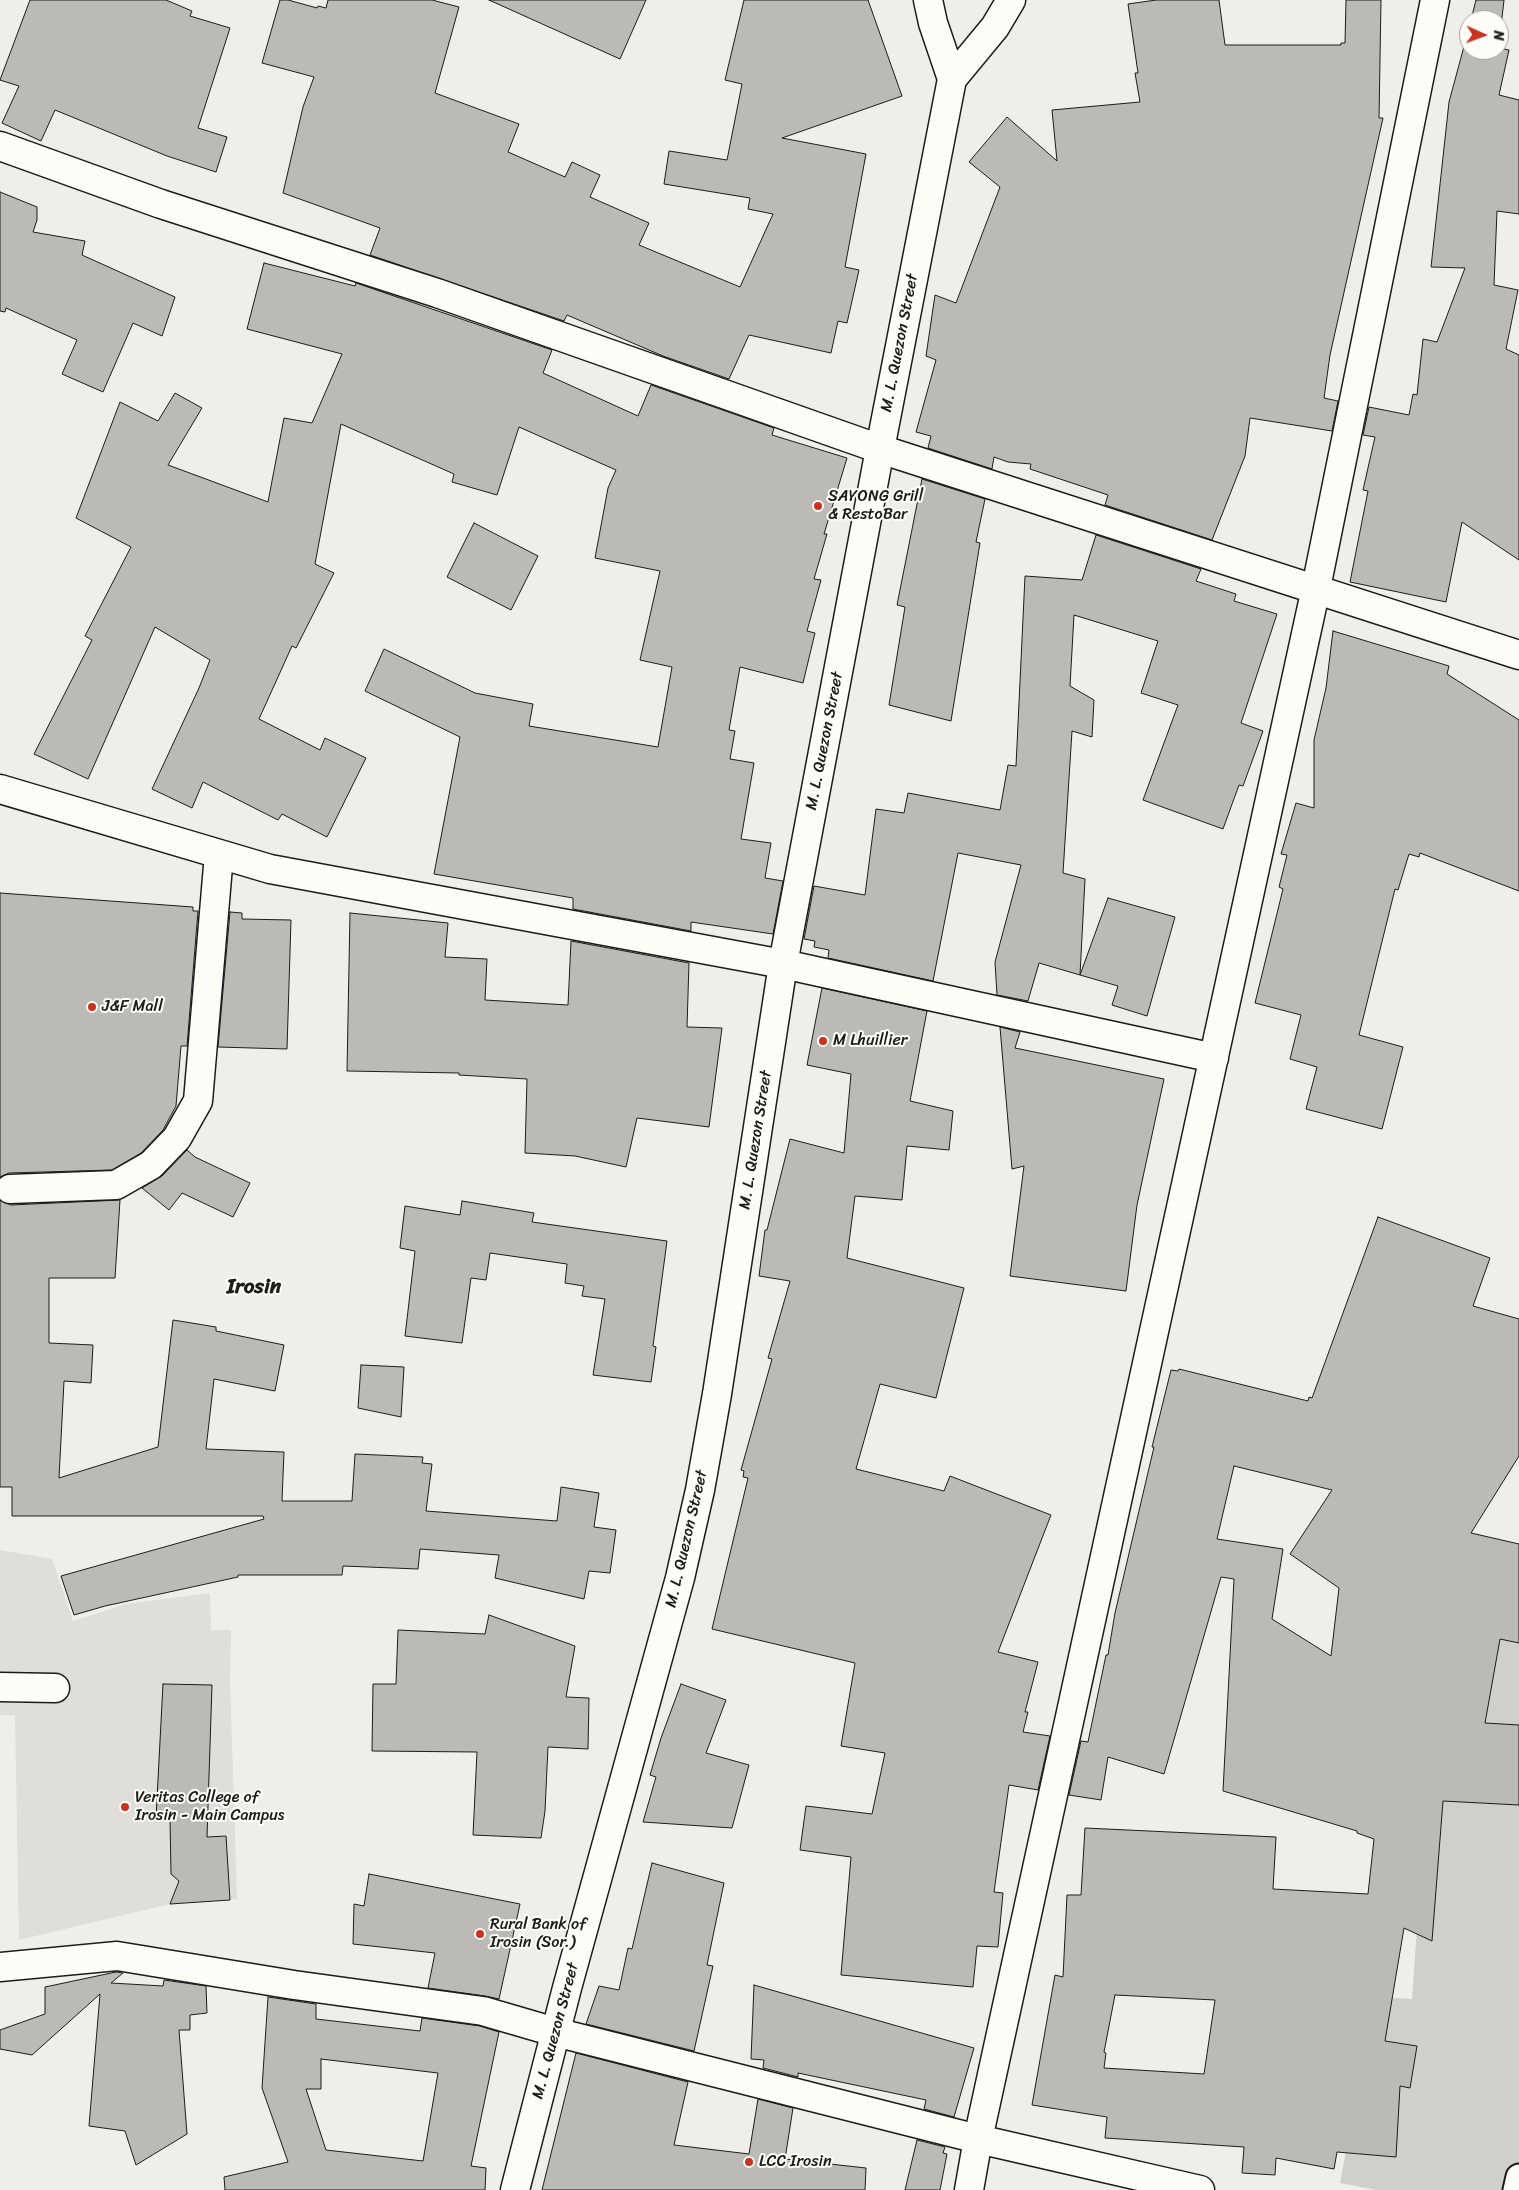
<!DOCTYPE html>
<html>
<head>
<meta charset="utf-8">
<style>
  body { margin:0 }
  #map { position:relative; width:1519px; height:2190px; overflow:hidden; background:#f0eeea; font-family:Sriracha,sans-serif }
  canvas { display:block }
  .north { position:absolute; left:1459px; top:10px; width:50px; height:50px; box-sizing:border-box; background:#fdfcf7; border:1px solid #a3a29f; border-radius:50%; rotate:92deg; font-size:14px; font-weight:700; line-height:20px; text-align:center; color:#1c1c1c }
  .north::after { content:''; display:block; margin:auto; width:18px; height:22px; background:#c8321e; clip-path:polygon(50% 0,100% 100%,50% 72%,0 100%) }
</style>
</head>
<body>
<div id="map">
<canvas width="1519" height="2190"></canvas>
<div class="north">N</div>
</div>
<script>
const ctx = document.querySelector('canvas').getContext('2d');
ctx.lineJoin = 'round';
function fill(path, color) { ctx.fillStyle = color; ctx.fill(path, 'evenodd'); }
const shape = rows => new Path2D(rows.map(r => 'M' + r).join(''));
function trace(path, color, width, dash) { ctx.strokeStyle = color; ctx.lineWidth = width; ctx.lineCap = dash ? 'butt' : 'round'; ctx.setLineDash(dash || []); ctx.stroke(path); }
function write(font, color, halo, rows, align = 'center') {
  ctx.font = font + ' Sriracha,sans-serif'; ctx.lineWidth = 4; ctx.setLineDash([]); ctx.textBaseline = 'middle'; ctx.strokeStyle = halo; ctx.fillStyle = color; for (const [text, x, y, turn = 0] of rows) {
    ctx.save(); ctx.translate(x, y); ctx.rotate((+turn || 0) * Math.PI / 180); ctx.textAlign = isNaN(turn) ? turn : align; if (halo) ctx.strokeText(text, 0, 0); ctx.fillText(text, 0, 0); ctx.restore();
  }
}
fill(shape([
  [0,1550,52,1559,73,1621,126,1604,210,1593,211,1630,231,1630,230,1679,237,1899,170,1904,19,1940,15,1715,0,1715]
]), '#e0deda');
fill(shape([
  [1519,1579,1519,2190,1377,2190,1340,2183,1375,1997,1412,1999,1432,1715]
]), '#d0cfcc');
const building = shape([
  [30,0,166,0,192,11,190,16,230,28,198,128,227,137,216,172,167,156,55,110,41,141,2,123,19,86,0,80,30,0],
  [280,0,288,0,317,8,318,6,326,8,328,0,432,0,459,7,435,93,519,124,508,152,565,177,572,162,600,175,590,197,649,223,639,245,740,287,773,214,748,209,750,198,664,184,669,151,727,160,742,84,725,80,744,0,868,0,902,96,782,138,866,154,845,267,859,270,847,323,838,321,831,353,749,335,729,379,663,356,567,315,564,321,370,255,380,228,283,193,303,107,314,77,262,63,280,0],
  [489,0,646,0,620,59,489,0],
  [1156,0,1219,0,1225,45,1341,45,1341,43,1345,43,1346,0,1381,0,1379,118,1383,118,1330,355,1324,398,1338,401,1332,431,1250,418,1245,456,1212,540,1105,505,1108,495,1030,469,1031,464,1008,462,994,457,992,469,928,448,931,436,916,432,936,360,926,356,935,295,956,303,1000,187,969,162,1007,117,1057,161,1052,110,1140,102,1135,73,1138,73,1128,4,1156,0],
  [1476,0,1504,0,1499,44,1499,20,1471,20,1476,0],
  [1469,28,1469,50,1499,50,1499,48,1509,50,1499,95,1519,100,1519,214,1497,211,1494,285,1518,290,1506,349,1519,355,1519,560,1462,522,1446,602,1350,582,1368,491,1363,490,1375,437,1363,435,1369,407,1409,415,1413,394,1417,395,1423,339,1437,342,1465,268,1431,267,1449,102,1469,28],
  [0,192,37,207,37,220,33,232,85,241,82,255,175,297,162,336,133,323,103,392,62,374,77,340,6,308,5,312,0,311,0,192],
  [264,263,355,286,356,283,552,350,543,373,638,416,651,385,774,428,772,435,847,458,824,534,827,534,814,579,821,580,807,631,815,633,803,683,740,667,729,730,735,731,730,759,754,763,741,839,771,843,765,878,783,881,773,934,691,922,691,931,573,909,573,898,434,874,460,737,365,691,384,649,475,693,533,704,529,726,658,747,672,667,640,660,660,571,595,558,608,488,616,470,519,427,497,495,452,482,454,474,341,424,315,564,334,573,296,648,292,646,259,719,320,750,325,738,366,758,327,837,282,814,278,820,203,782,192,808,152,789,199,688,210,660,155,627,88,779,34,754,92,640,85,636,131,547,76,518,120,402,158,421,175,393,202,408,168,465,268,502,284,418,312,423,342,354,247,329,264,263],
  [922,479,985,499,976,542,980,543,951,721,889,705,905,607,897,605,922,479],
  [474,523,538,556,511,610,447,577,474,523],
  [1096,535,1201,569,1196,581,1236,594,1234,601,1277,614,1241,723,1263,731,1243,786,1239,785,1223,829,1143,800,1178,705,1141,693,1158,641,1074,615,1070,686,1094,700,1092,737,1072,731,1063,873,1085,879,1080,975,1039,963,1028,1001,997,995,995,962,1021,865,958,853,933,981,828,958,829,950,814,947,815,941,804,939,814,886,865,895,876,809,904,813,908,793,1000,810,1008,765,1016,766,1025,576,1082,580,1096,535],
  [1333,631,1449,666,1447,674,1519,720,1519,891,1420,853,1419,857,1409,854,1398,890,1395,889,1359,1035,1403,1047,1382,1129,1306,1109,1317,1067,1290,1059,1301,1015,1255,1003,1283,889,1279,887,1287,855,1281,854,1296,803,1314,808,1314,740,1326,688,1333,631],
  [0,893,193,907,193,911,198,911,187,1046,181,1046,176,1106,163,1130,141,1153,112,1170,9,1173,0,1177,0,893],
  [1108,898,1175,917,1147,1016,1112,1005,1118,986,1080,975,1108,898],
  [230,912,242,913,242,919,291,920,287,1049,218,1047,230,912],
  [350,913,448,923,445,957,487,959,485,1000,568,1005,571,941,689,963,687,1027,722,1028,709,1127,637,1118,626,1167,575,1156,525,1153,527,1079,459,1075,459,1073,347,1071,350,913],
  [822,988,927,1011,910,1101,953,1111,949,1150,907,1146,902,1200,855,1196,847,1258,964,1288,936,1398,880,1384,856,1469,944,1491,950,1476,1051,1515,998,1652,1038,1662,1025,1712,1028,1712,1023,1732,1050,1736,1038,1790,1009,1785,994,1892,1003,1893,998,1947,977,1946,973,1987,841,1975,851,1857,800,1850,806,1806,872,1814,885,1753,841,1746,855,1663,712,1629,748,1478,743,1477,744,1471,741,1470,772,1359,768,1358,790,1281,759,1276,765,1230,767,1230,790,1139,844,1153,851,1074,807,1065,822,988],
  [1000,1027,1020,1032,1015,1048,1164,1079,1137,1205,1126,1291,1010,1276,1024,1166,1012,1169,1000,1027],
  [187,1150,195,1157,250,1183,233,1217,182,1193,169,1210,142,1188,162,1176,187,1150],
  [0,1200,11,1205,120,1200,115,1278,49,1278,49,1343,93,1345,91,1383,64,1381,59,1478,158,1447,173,1320,216,1327,216,1331,284,1345,275,1391,214,1379,206,1449,284,1452,282,1501,352,1501,355,1454,423,1457,422,1463,432,1464,426,1511,557,1521,561,1487,599,1493,594,1527,616,1530,610,1573,589,1571,584,1599,495,1578,499,1555,420,1549,418,1569,343,1566,342,1575,238,1575,238,1577,105,1606,74,1615,61,1576,264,1519,263,1516,12,1516,12,1487,0,1487,0,1200],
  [462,1201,534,1213,532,1222,667,1241,653,1346,656,1347,651,1382,593,1375,605,1299,582,1296,584,1286,565,1283,567,1264,490,1253,486,1280,471,1278,462,1343,405,1336,415,1251,400,1248,405,1206,460,1215,462,1201],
  [1378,1217,1490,1258,1473,1306,1519,1319,1519,1456,1471,1533,1519,1544,1519,1643,1500,1639,1485,1723,1519,1725,1519,1805,1443,1801,1432,1941,1404,1928,1385,2041,1417,2046,1410,2088,1400,2086,1396,2157,1337,2152,1334,2169,1276,2158,1275,2175,1242,2173,1244,2147,1105,2138,1107,2117,1032,2105,1055,1975,1063,1977,1067,1895,1081,1895,1085,1828,1276,1837,1273,1889,1368,1894,1374,1839,1357,1833,1357,1831,1223,1791,1234,1579,1221,1577,1164,1774,1108,1757,1101,1800,1069,1795,1081,1741,1088,1742,1106,1655,1108,1655,1115,1613,1154,1447,1152,1447,1171,1370,1178,1371,1179,1369,1308,1401,1309,1397,1312,1398,1378,1217],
  [1234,1466,1332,1490,1290,1554,1339,1588,1331,1656,1272,1619,1283,1549,1217,1539,1234,1466],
  [1115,1995,1215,2000,1204,2074,1104,2068,1106,2053,1104,2052,1115,1995],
  [361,1365,404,1367,401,1417,358,1408,361,1365],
  [489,1615,575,1646,566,1697,589,1698,588,1749,548,1747,545,1811,541,1838,473,1835,477,1752,372,1751,373,1684,396,1684,398,1630,485,1634,489,1615],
  [163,1684,212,1685,207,1837,226,1836,230,1900,170,1904,179,1881,171,1874,170,1818,156,1818,163,1684],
  [681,1684,726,1700,706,1753,749,1765,732,1828,643,1822,656,1777,650,1775,661,1738,681,1684],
  [652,1863,724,1883,707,1965,713,1966,694,2051,586,2024,599,1986,619,1990,628,1948,632,1949,652,1863],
  [369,1874,520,1904,499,1999,485,1996,428,1988,435,1953,353,1944,354,1904,364,1906,369,1874],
  [116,1972,123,1973,111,1983,163,1986,164,1980,206,1986,207,2013,190,2015,190,2030,179,2030,187,2134,136,2165,125,2131,89,2126,100,1994,32,2055,0,2049,0,2030,45,2014,45,1987,116,1972],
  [754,1985,974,2048,954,2117,924,2109,926,2100,798,2073,798,2077,763,2068,764,2060,751,2059,754,1985],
  [268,1997,316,2004,316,2019,420,2031,422,2018,480,2026,499,2032,471,2166,486,2168,485,2190,225,2190,224,2177,288,2162,262,2088,268,1997],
  [321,2059,438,2073,423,2161,326,2150,306,2089,321,2089,321,2059],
  [576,2053,688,2082,674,2145,749,2154,758,2099,793,2108,785,2159,866,2168,865,2190,542,2190,576,2053],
  [917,2140,945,2147,943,2153,947,2154,940,2190,905,2190,917,2140]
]);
fill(building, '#bbbab6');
trace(building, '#1c1c1c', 1);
const lane = shape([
  [1516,2190,1519,2177]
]);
const street = shape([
  [0,146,161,204,437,293,880,449,1519,655],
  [0,789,270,869,783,964,1214,1058],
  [10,1189,116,1185,151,1165,177,1138,198,1101,219,854],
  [0,1687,55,1688],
  [0,1967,117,1956,294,1985,483,2011,555,2032],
  [969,2190,978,2139,1316,588,1435,0]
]);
const secondary = shape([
  [928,0,933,23,952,79],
  [555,2032,978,2139,1200,2190],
  [515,2190,567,1988,680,1578,700,1490,717,1394,783,964,880,449,952,79,995,27,1011,0]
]);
trace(lane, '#1c1c1c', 29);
trace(street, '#1c1c1c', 31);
trace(secondary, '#1c1c1c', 31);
trace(lane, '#fdfcf7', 25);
trace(street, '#fdfcf7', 28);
trace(secondary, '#fdfcf7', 28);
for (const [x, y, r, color] of [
  [818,506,5,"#c8321e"],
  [92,1007,5,"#c8321e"],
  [823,1041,5,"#c8321e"],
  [125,1807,5,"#c8321e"],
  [480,1934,5,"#c8321e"],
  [749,2162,5,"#c8321e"]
]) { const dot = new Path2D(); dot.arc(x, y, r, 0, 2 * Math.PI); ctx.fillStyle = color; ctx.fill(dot); trace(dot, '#fdfcf7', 2); }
write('16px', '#1c1c1c', '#fdfcf7', [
  ["M. L. Quezon Street",900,343,-79],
  ["M. L. Quezon Street",825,741,-79],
  ["M. L. Quezon Street",756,1140,-81],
  ["M. L. Quezon Street",687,1539,-77],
  ["M. L. Quezon Street",556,2031,-75]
]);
write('16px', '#1c1c1c', '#fdfcf7', [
  ["SAYONG Grill",828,497],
  ["& RestoBar",828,515],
  ["J&F Mall",102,1007],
  ["M Lhuillier",833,1041],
  ["Veritas College of",135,1798],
  ["Irosin - Main Campus",135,1816],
  ["Rural Bank of",490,1925],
  ["Irosin (Sor.)",490,1943],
  ["LCC Irosin",759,2162]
], 'left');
write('bold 21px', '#1c1c1c', '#fdfcf7', [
  ["Irosin",254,1288]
]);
</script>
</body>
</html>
